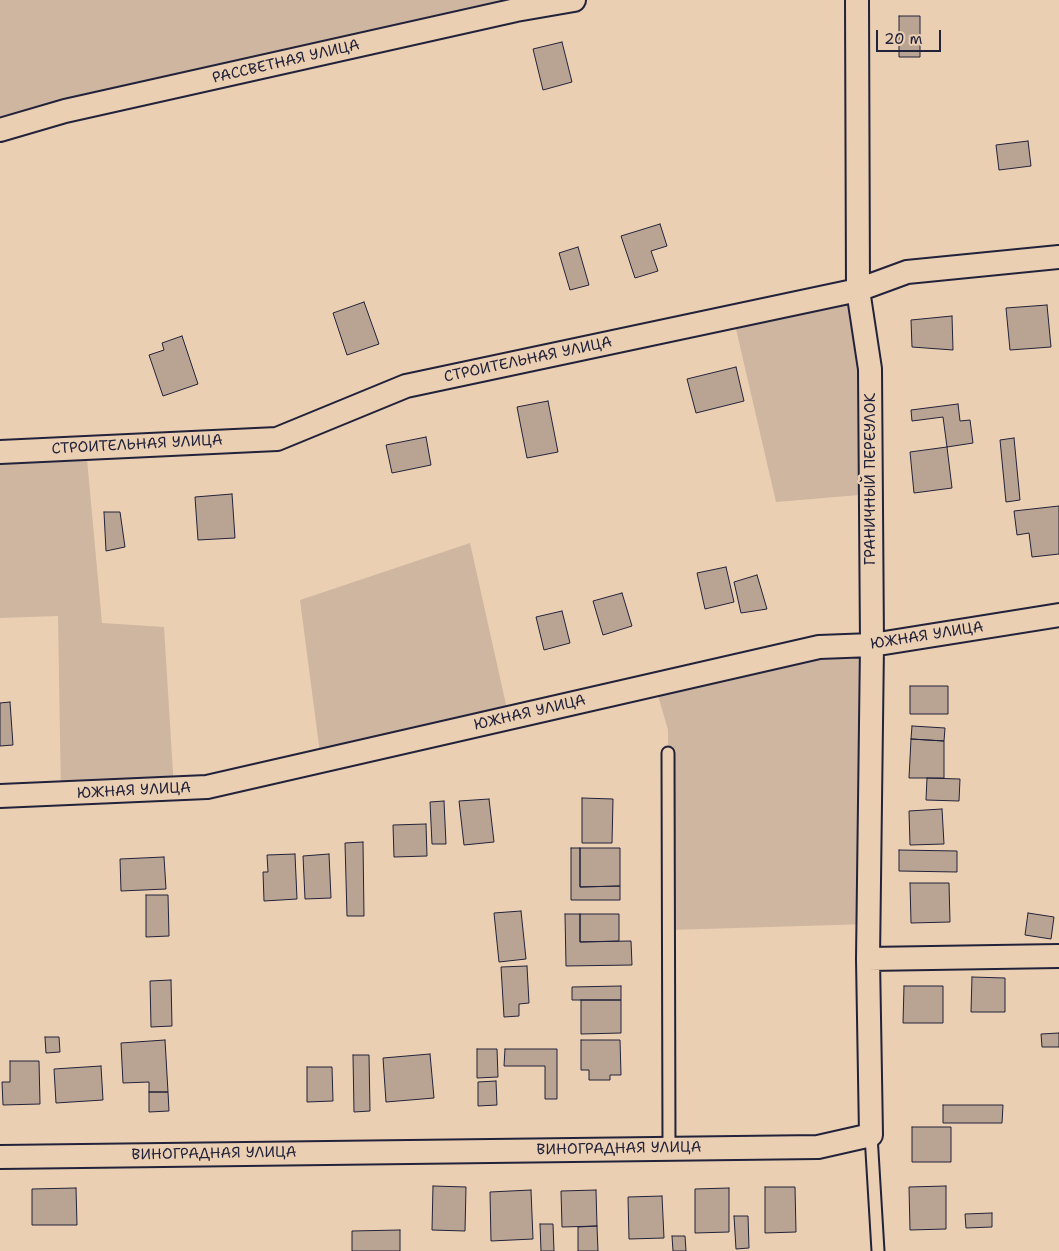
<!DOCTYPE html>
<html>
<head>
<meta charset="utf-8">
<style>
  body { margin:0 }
  #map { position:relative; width:1059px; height:1251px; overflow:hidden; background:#ebcfb2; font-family:"Shantell Sans",sans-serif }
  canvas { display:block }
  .scale { position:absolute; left:876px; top:30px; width:65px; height:22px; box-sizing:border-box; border:2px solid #22223b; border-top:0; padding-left:6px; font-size:15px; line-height:18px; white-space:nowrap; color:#22223b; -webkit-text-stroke:4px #ebcfb2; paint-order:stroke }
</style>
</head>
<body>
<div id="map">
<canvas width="1059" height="1251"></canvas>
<div class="scale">20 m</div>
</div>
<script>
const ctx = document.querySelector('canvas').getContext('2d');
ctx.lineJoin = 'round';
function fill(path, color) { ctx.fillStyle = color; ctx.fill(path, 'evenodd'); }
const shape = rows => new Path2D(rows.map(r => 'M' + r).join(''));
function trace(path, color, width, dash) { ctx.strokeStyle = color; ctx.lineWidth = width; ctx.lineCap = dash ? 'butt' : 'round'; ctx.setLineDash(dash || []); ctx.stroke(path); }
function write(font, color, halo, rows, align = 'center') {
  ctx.font = font + ' "Shantell Sans",sans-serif'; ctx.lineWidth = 5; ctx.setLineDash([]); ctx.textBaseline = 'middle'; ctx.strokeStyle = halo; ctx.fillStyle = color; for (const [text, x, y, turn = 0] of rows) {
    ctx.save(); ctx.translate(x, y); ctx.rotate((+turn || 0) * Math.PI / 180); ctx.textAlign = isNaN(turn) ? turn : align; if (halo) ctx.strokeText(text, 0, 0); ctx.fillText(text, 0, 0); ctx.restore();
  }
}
fill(shape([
  [0,0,574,0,0,130],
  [858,290,871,494,776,502,733,316],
  [86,448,102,623,164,627,174,789,61,794,58,616,0,618,0,452],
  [470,543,509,718,321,761,300,600],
  [872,645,869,924,669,930,668,730,655,685]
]), '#ceb6a1');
const building = shape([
  [899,16,920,16,920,57,899,57,899,16],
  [562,42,572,82,543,90,533,49,562,42],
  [1028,141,1031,166,999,170,996,145,1028,141],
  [660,224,667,246,651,251,658,271,635,278,621,236,660,224],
  [578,247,589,285,570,290,559,253,578,247],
  [364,302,379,344,347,355,333,313,364,302],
  [1047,305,1051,347,1010,350,1006,308,1047,305],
  [952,316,953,350,912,347,911,320,952,316],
  [182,336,198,384,163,396,149,355,164,350,162,343,182,336],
  [736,367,744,401,696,413,687,379,736,367],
  [548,401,558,452,527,458,517,407,548,401],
  [958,404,960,421,970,420,973,443,947,447,943,417,912,421,911,410,958,404],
  [426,437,431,465,392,473,386,445,426,437],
  [1014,438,1020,500,1006,502,1000,440,1014,438],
  [947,447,952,488,914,493,910,452,947,447],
  [232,494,235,538,198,540,195,497,232,494],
  [1059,506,1059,554,1032,557,1029,533,1017,535,1014,511,1059,506],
  [104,512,120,512,125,547,106,551,104,512],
  [726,567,734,602,705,609,697,573,726,567],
  [757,575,767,609,741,613,734,582,757,575],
  [622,593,632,626,603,635,593,601,622,593],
  [562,611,570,643,544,650,536,617,562,611],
  [910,686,948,686,948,714,910,714,910,686],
  [10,702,13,745,0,746,0,703,10,702],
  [912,726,945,728,944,741,911,739,912,726],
  [911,739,944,741,944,778,909,778,911,739],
  [927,778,960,779,959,801,926,800,927,778],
  [582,798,613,799,612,843,582,843,582,798],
  [489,799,494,842,464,845,459,801,489,799],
  [444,801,446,844,432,844,430,802,444,801],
  [942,809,944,844,910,845,909,811,942,809],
  [426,824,427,856,394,857,393,825,426,824],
  [363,842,364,916,347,916,345,843,363,842],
  [571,848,580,848,580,887,620,886,620,900,571,900,571,848],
  [580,848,620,848,620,886,580,887,580,848],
  [899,850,957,851,957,872,899,871,899,850],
  [295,854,297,899,264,901,263,872,268,872,267,855,295,854],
  [329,854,331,898,305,899,303,856,329,854],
  [164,857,166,889,121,891,120,859,164,857],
  [910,883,949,883,950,922,911,923,910,883],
  [146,895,168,895,169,936,146,937,146,895],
  [521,911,526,959,499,962,494,913,521,911],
  [1028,913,1054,917,1051,939,1025,935,1028,913],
  [565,914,580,914,580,942,631,941,632,965,566,966,565,914],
  [580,914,619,914,619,941,580,942,580,914],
  [527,966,529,1003,519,1004,519,1016,504,1017,501,967,527,966],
  [972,977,1005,978,1005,1012,971,1012,972,977],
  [171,980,172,1026,151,1027,150,981,171,980],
  [621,986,621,1000,572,1000,572,987,621,986],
  [904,986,943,986,943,1023,903,1023,904,986],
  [581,1000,621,1000,621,1033,581,1034,581,1000],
  [1059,1033,1059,1047,1042,1047,1041,1034,1059,1033],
  [45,1037,59,1037,60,1052,46,1053,45,1037],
  [165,1040,168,1092,149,1092,149,1082,123,1083,121,1043,165,1040],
  [581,1040,620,1040,621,1075,610,1075,610,1080,589,1080,589,1070,581,1070,581,1040],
  [477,1049,497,1049,498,1077,477,1078,477,1049],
  [505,1049,557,1049,557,1099,545,1099,545,1066,504,1066,505,1049],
  [430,1054,434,1098,386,1102,383,1058,430,1054],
  [353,1055,369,1055,370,1111,354,1112,353,1055],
  [10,1061,39,1061,40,1104,3,1105,2,1082,10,1082,10,1061],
  [101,1066,103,1100,56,1103,54,1069,101,1066],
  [307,1067,332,1067,333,1101,307,1102,307,1067],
  [496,1081,497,1105,478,1106,478,1082,496,1081],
  [149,1092,168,1092,169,1111,149,1112,149,1092],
  [943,1105,1003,1105,1002,1123,943,1123,943,1105],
  [912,1127,951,1127,951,1162,912,1162,912,1127],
  [433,1186,466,1187,465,1231,432,1230,433,1186],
  [946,1186,946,1229,910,1230,909,1187,946,1186],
  [765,1187,795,1187,796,1232,765,1233,765,1187],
  [76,1188,77,1225,32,1225,32,1189,76,1188],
  [729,1188,729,1232,695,1233,695,1189,729,1188],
  [531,1190,533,1239,491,1241,490,1192,531,1190],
  [596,1190,597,1226,562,1227,561,1191,596,1190],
  [662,1196,664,1238,629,1239,628,1197,662,1196],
  [992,1213,992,1227,966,1228,965,1214,992,1213],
  [734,1216,748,1216,749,1248,736,1249,734,1216],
  [540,1224,553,1224,554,1251,541,1251,540,1224],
  [597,1226,598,1251,578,1251,578,1227,597,1226],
  [400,1230,400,1251,352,1251,352,1231,400,1230],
  [672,1236,685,1236,686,1251,673,1251,672,1236]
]);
fill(building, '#b9a494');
trace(building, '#22223b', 1);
const service = shape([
  [668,753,669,1149],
  [871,1135,878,1251]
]);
const minor = shape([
  [857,0,858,290,870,369,872,645,868,959],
  [0,130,65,111,516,10,574,0],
  [0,452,277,439,406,386,858,290,907,272,1059,257],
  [0,796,207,787,819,647,872,645,1059,615],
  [0,1157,818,1147,871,1135,868,959,1059,956]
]);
trace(service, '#22223b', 15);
trace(minor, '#22223b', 26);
trace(service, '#ebcfb2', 11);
trace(minor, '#ebcfb2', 22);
write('15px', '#22223b', '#ebcfb2', [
  ["РАССВЕТНАЯ УЛИЦА",286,62,-13],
  ["СТРОИТЕЛЬНАЯ УЛИЦА",528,360,-12],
  ["СТРОИТЕЛЬНАЯ УЛИЦА",137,445,-3],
  ["ГРАНИЧНЫЙ ПЕРЕУЛОК",871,479,-90],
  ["ЮЖНАЯ УЛИЦА",927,636,-9],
  ["ЮЖНАЯ УЛИЦА",530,713,-13],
  ["ЮЖНАЯ УЛИЦА",134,791,-3],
  ["ВИНОГРАДНАЯ УЛИЦА",619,1149,-1],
  ["ВИНОГРАДНАЯ УЛИЦА",214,1154,-1]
]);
</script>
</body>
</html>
